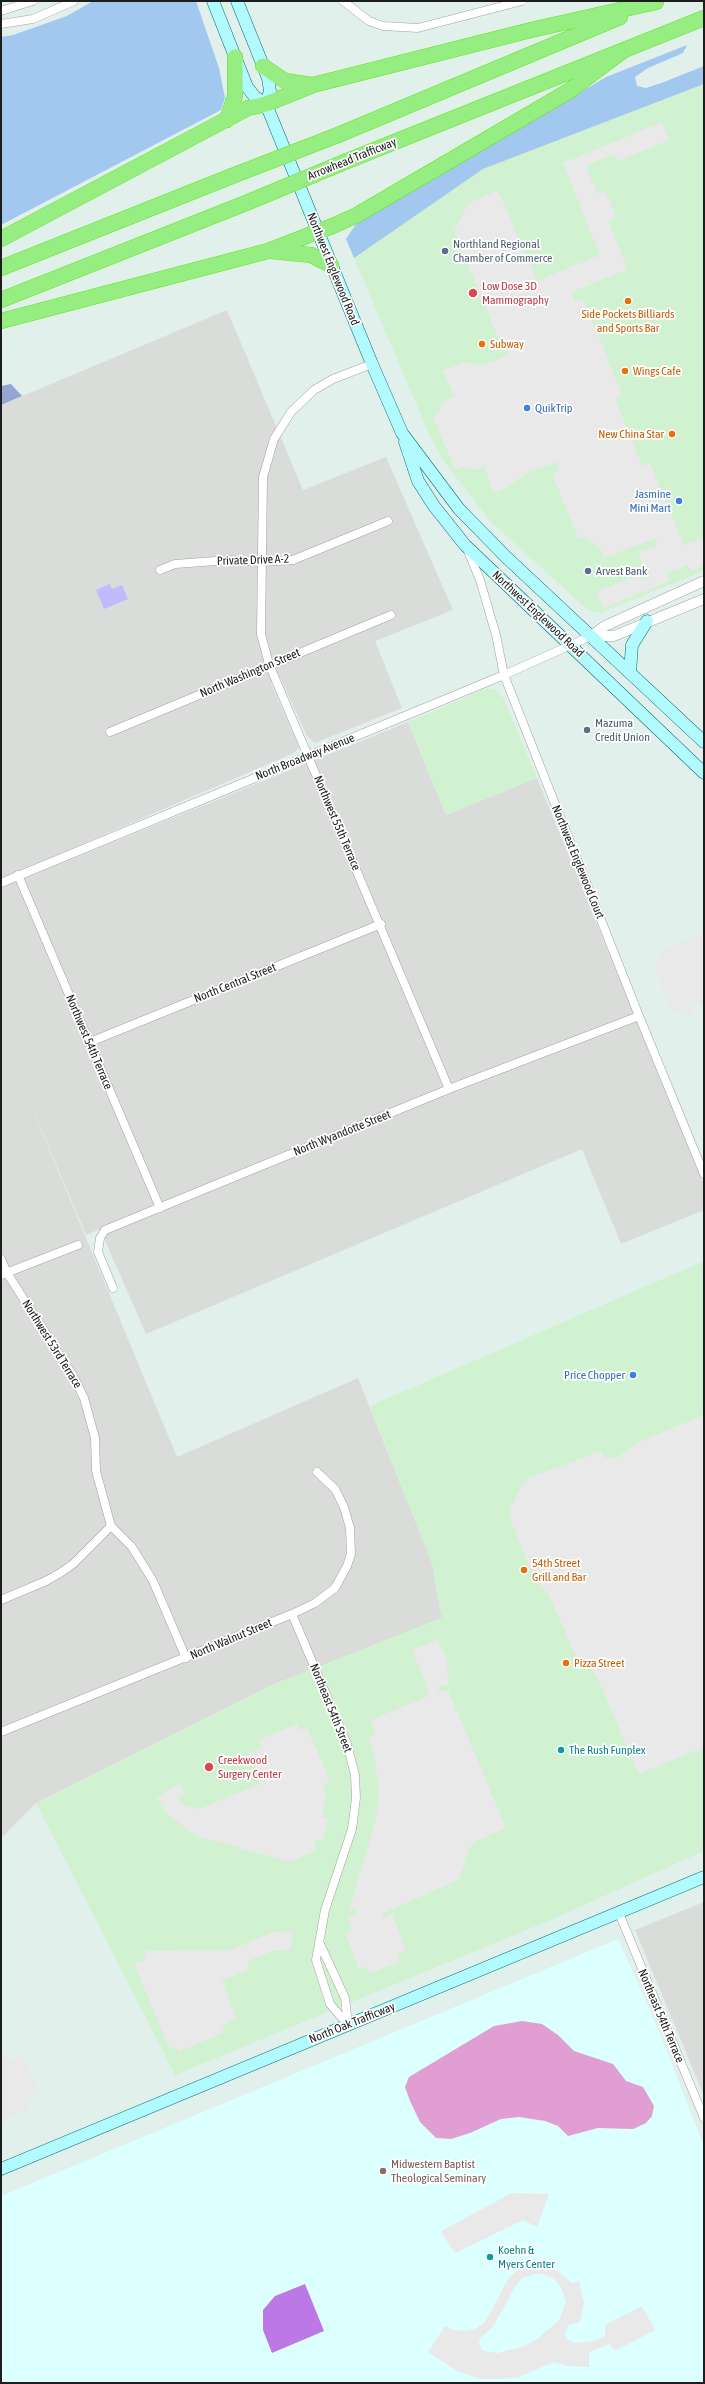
<!DOCTYPE html>
<html>
<head>
<meta charset="utf-8">
<style>
  body { margin:0 }
  #map { position:relative; width:705px; height:2384px; overflow:hidden; background:#e2f0eb; font-family:"Asap Condensed",sans-serif }
  canvas { display:block }
  .frame { position:absolute; inset:0; border:2px solid #1d1d1d; pointer-events:none }
</style>
</head>
<body>
<div id="map">
<canvas width="705" height="2384"></canvas>
<div class="frame"></div>
</div>
<script>
const ctx = document.querySelector('canvas').getContext('2d');
ctx.lineJoin = 'round';
function fill(path, color) { ctx.fillStyle = color; ctx.fill(path, 'evenodd'); }
const shape = rows => new Path2D(rows.map(r => 'M' + r).join(''));
function trace(path, color, width, dash) { ctx.strokeStyle = color; ctx.lineWidth = width; ctx.lineCap = dash ? 'butt' : 'round'; ctx.setLineDash(dash || []); ctx.stroke(path); }
function write(font, color, halo, rows, align = 'center') {
  ctx.font = font + ' "Asap Condensed",sans-serif'; ctx.lineWidth = 3.5; ctx.setLineDash([]); ctx.textBaseline = 'middle'; ctx.strokeStyle = halo; ctx.fillStyle = color; for (const [text, x, y, turn = 0] of rows) {
    ctx.save(); ctx.translate(x, y); ctx.rotate((+turn || 0) * Math.PI / 180); ctx.textAlign = isNaN(turn) ? turn : align; if (halo) ctx.strokeText(text, 0, 0); ctx.fillText(text, 0, 0); ctx.restore();
  }
}
fill(shape([
  [227,310,303,490,386,457,453,610,375,641,402,708,315,743,307,736,281,679,271,683,299,747,294,753,1,879,1,405],
  [408,722,446,815,537,778,704,1185,704,1210,621,1244,582,1149,146,1334,100,1229,86,1235,15,1067,177,1457,358,1378,432,1563,442,1618,272,1685,36,1803,1,1838,1,888],
  [704,1902,704,2096,635,1930]
]), '#dadcda');
fill(shape([
  [704,84,704,571,600,613,589,611,490,521,442,459,429,434,354,258,483,169],
  [488,688,497,690,504,699,537,778,446,815,408,722],
  [704,1261,704,1851,546,1922,175,2075,36,1803,272,1685,442,1618,432,1563,370,1406]
]), '#d0f2d1');
fill(shape([
  [618,1939,658,2029,704,2146,704,2383,1,2383,1,2196]
]), '#dcffff');
fill(shape([
  [93,1,196,1,219,68,225,98,221,110,1,225,1,37,13,35,67,16],
  [687,45,683,53,648,68,635,77,637,86,646,88,664,82,704,66,704,84,483,169,354,258,346,239,356,224,606,77]
]), '#a3c8ef');
fill(shape([
  [11,384,22,396,1,405,1,386]
]), '#93a6d3');
fill(shape([
  [110,584,112,589,122,585,128,599,104,609,96,590]
]), '#c0bbfe');
fill(shape([
  [305,2284,324,2331,272,2353,263,2330,263,2310,275,2296]
]), '#bc79e6');
fill(shape([
  [662,122,669,140,618,161,614,154,586,166,597,194,605,191,616,217,608,221,628,269,574,291,572,295,575,301,583,298,622,394,615,398,642,466,650,463,682,542,681,546,704,537,704,565,691,571,688,565,667,573,670,581,603,608,596,592,639,574,642,581,650,578,650,571,644,570,638,551,655,547,657,543,656,538,604,558,600,548,586,537,579,539,552,474,559,471,557,462,525,474,509,487,494,493,484,466,474,470,463,467,455,470,433,416,439,413,442,403,454,396,443,371,464,362,481,366,509,355,508,351,504,352,454,231,468,204,498,190,537,281,600,255,563,163],
  [704,933,704,1007,698,1003,692,1005,695,1013,685,1017,680,1010,672,1013,652,964,660,961,658,952],
  [704,1415,704,1747,639,1774,595,1673,575,1654,548,1593,535,1581,510,1518,510,1511,521,1486,528,1478,601,1451,604,1458,617,1458,637,1443],
  [437,1640,447,1660,448,1685,438,1686,439,1692,448,1690,506,1828,476,1841,471,1845,458,1880,381,1914,383,1918,392,1914,406,1950,397,1954,400,1961,369,1974,366,1966,359,1969,345,1933,352,1931,348,1916,356,1914,357,1911,350,1908,376,1819,379,1794,375,1757,369,1737,376,1734,371,1720,427,1697,428,1689,412,1650],
  [297,1724,300,1731,307,1728,330,1781,322,1785,326,1795,322,1816,329,1819,322,1841,315,1840,314,1842,316,1850,290,1862,197,1836,165,1813,157,1797,165,1794,165,1791,180,1784,185,1794,179,1796,178,1800,185,1805,199,1809,260,1784,248,1754,261,1748,259,1740],
  [292,1931,291,1950,273,1951,250,1960,247,1963,249,1969,222,1981,236,2018,222,2026,225,2032,178,2052,176,2047,170,2049,134,1964,145,1961,145,1951,231,1950,273,1932],
  [7,2055,11,2062,24,2056,40,2096,28,2101,31,2109,1,2123,1,2058],
  [512,2193,549,2194,537,2227,523,2220,456,2253,451,2248,441,2231],
  [529,2265,551,2266,572,2283,579,2281,584,2303,581,2319,578,2323,568,2325,565,2334,567,2339,575,2343,595,2341,605,2335,605,2325,642,2306,655,2330,615,2351,609,2344,589,2352,589,2367,568,2366,554,2362,519,2377,504,2379,481,2379,459,2372,428,2352,445,2326,453,2330,465,2331,477,2328,485,2322,507,2281,514,2273],
  [534,2274,544,2274,554,2279,561,2287,566,2302,559,2320,536,2340,522,2347,497,2353,483,2351,479,2344,480,2338,493,2327,515,2287,522,2278]
]), '#e9e9e9');
fill(shape([
  [522,2021,542,2024,558,2035,574,2051,613,2064,626,2081,643,2087,654,2106,652,2116,646,2123,633,2129,598,2128,568,2136,558,2126,545,2121,519,2117,501,2119,470,2133,451,2139,436,2138,420,2122,410,2101,405,2087,409,2077,494,2026]
]), '#e19ed2');
const minor = shape([
  [343,1,369,21,383,26,418,28,522,1],
  [1,11,33,1],
  [1,24,33,19,74,1],
  [372,364,333,379,314,390,291,412,274,439,263,477,261,634,269,664,449,1089],
  [468,551,480,580,496,635,504,675,639,1016,704,1174],
  [160,570,175,564,229,560,262,562,293,560,388,521],
  [110,732,391,615],
  [18,875,160,1208],
  [1,883,504,675,591,636],
  [90,1042,381,924],
  [1,1259,7,1273,73,1376,84,1398,95,1438,96,1471,111,1526,132,1547,153,1581,186,1658],
  [1,1275,78,1245],
  [113,1288,98,1252,100,1238,105,1230,449,1089,639,1016],
  [1,1600,46,1581,60,1573,73,1564,111,1526],
  [292,1614,347,1744,355,1775,356,1798,352,1829,325,1910,316,1960,330,2004,348,2025],
  [1,1732,292,1614,315,1603,335,1588,347,1566,351,1554,350,1528,344,1507,335,1489,317,1472],
  [619,1913,704,2118],
  [320,1944,345,1998,348,2025]
]);
const tertiary = shape([
  [591,636,605,626,704,581],
  [591,636,614,636,704,599]
]);
const secondary = shape([
  [213,1,247,87,255,97,266,104,372,364,402,433,459,509,506,557,704,742],
  [237,1,268,78,270,91,266,104],
  [405,442,418,481,434,506,465,545,704,773],
  [630,672,632,645,647,621],
  [1,2169,704,1877]
]);
const motorway = shape([
  [263,66,285,81,312,85],
  [227,120,235,96,235,57],
  [338,135,620,17],
  [347,161,704,18],
  [1,239,248,108,266,104,313,85,531,30,656,2],
  [271,251,311,255,331,265],
  [1,268,232,176],
  [1,300,246,203],
  [1,321,268,251,335,225,357,215,569,91,624,50]
]);
trace(minor, '#a1a1a1', 9);
trace(tertiary, '#a1a1a1', 11);
trace(secondary, '#006b79', 13);
trace(motorway, '#5ce914', 16);
trace(minor, '#fff', 8);
trace(tertiary, '#fff', 10);
trace(secondary, '#b1fbff', 12);
trace(motorway, '#96ee82', 15);
const motorwayBridge = shape([
  [232,176,338,135],
  [246,203,347,161]
]);
trace(motorwayBridge, '#5ce914', 16, []);
trace(motorwayBridge, '#96ee82', 15);
for (const [x, y, r, color] of [
  [445,251,4,"#5c6f8a"],
  [473,293,5,"#e0444e"],
  [628,301,4,"#e8710a"],
  [482,344,4,"#e8710a"],
  [625,371,4,"#e8710a"],
  [527,408,4,"#3f7fe0"],
  [672,434,4,"#e8710a"],
  [679,501,4,"#3f7fe0"],
  [588,571,4,"#5c6f8a"],
  [587,730,4,"#5c6f8a"],
  [633,1375,4,"#3f7fe0"],
  [524,1570,4,"#e8710a"],
  [566,1663,4,"#e8710a"],
  [561,1750,4,"#0f9aa8"],
  [209,1767,5,"#e0444e"],
  [383,2171,4,"#8d6e63"],
  [490,2257,4,"#0f9aa8"]
]) { const dot = new Path2D(); dot.arc(x, y, r, 0, 2 * Math.PI); ctx.fillStyle = color; ctx.fill(dot); trace(dot, '#fff', 1.5); }
write('12px', '#1d1d1d', '#fff', [
  ["Arrowhead Trafficway",352,159,-22],
  ["Northwest Englewood Road",333,269,68],
  ["Private Drive A-2",253,560,-2],
  ["Northwest Englewood Road",538,614,43],
  ["North Washington Street",250,673,-23],
  ["North Broadway Avenue",305,757,-22],
  ["Northwest 55th Terrace",337,823,67],
  ["Northwest Englewood Court",578,862,68],
  ["North Central Street",235,983,-22],
  ["Northwest 54th Terrace",89,1042,67],
  ["North Wyandotte Street",342,1133,-22],
  ["Northwest 53rd Terrace",52,1344,58],
  ["North Walnut Street",231,1639,-23],
  ["Northeast 54th Street",331,1708,68],
  ["Northeast 54th Terrace",661,2016,67],
  ["North Oak Trafficway",352,2023,-22]
]);
write('12px', '#4e5e75', '#fff', [
  ["Northland Regional",453,244],
  ["Chamber of Commerce",453,258],
  ["Arvest Bank",596,571],
  ["Mazuma",595,723],
  ["Credit Union",595,737]
], 'left');
write('12px', '#be3a42', '#fff', [
  ["Low Dose 3D",482,286],
  ["Mammography",482,300],
  ["Creekwood",218,1760],
  ["Surgery Center",218,1774]
], 'left');
write('12px', '#c56008', '#fff', [
  ["Side Pockets Billiards",628,314,"center"],
  ["and Sports Bar",628,328,"center"],
  ["Subway",490,344],
  ["Wings Cafe",633,371],
  ["New China Star",664,434,"right"],
  ["54th Street",532,1563],
  ["Grill and Bar",532,1577],
  ["Pizza Street",574,1663]
], 'left');
write('12px', '#366cbe', '#fff', [
  ["QuikTrip",535,408,"left"],
  ["Jasmine",671,494],
  ["Mini Mart",671,508],
  ["Price Chopper",625,1375]
], 'right');
write('12px', '#0d838f', '#fff', [
  ["The Rush Funplex",569,1750],
  ["Koehn &",498,2250],
  ["Myers Center",498,2264]
], 'left');
write('12px', '#785e54', '#fff', [
  ["Midwestern Baptist",391,2164],
  ["Theological Seminary",391,2178]
], 'left');
</script>
</body>
</html>
